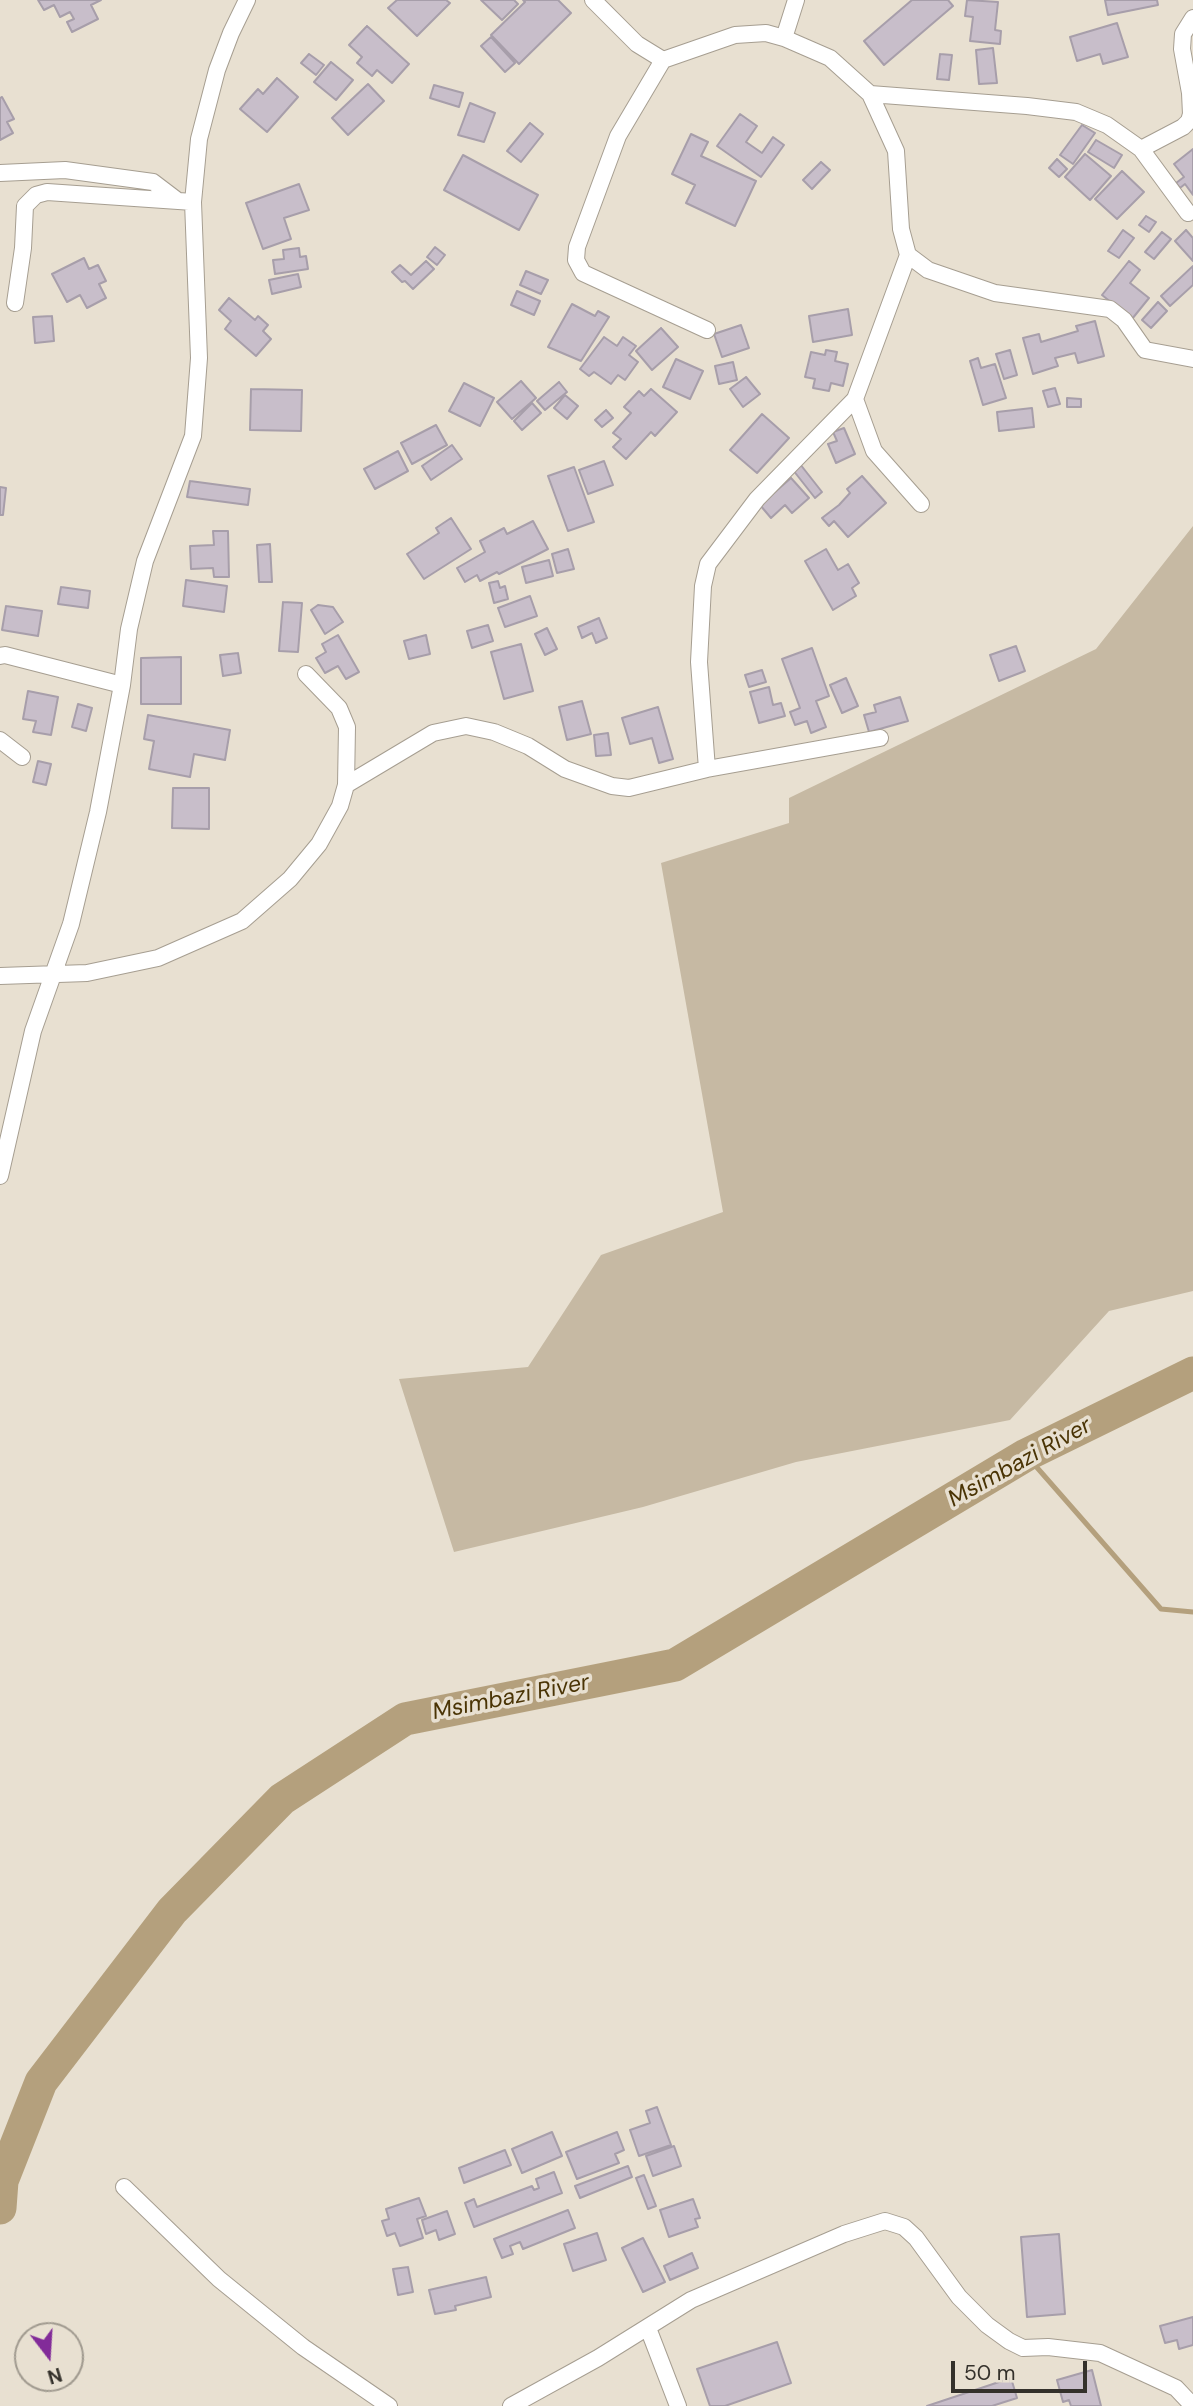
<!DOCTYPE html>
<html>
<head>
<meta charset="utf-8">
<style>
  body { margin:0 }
  #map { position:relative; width:1193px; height:2406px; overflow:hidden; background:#e8e0d1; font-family:"DM Sans",sans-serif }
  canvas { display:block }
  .north { position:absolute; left:14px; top:2322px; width:70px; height:70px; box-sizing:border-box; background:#e8e0d1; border:2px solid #a09a8f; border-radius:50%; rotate:163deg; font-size:19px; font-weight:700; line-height:28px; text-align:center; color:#34312b }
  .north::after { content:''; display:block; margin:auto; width:24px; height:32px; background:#822b99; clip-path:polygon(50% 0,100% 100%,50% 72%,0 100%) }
  .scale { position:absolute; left:951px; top:2361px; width:136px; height:32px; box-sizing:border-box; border:4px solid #34312b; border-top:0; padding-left:9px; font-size:21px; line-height:24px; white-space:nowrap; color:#34312b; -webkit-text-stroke:5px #e8e0d1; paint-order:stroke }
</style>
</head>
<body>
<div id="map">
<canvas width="1193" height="2406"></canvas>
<div class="north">N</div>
<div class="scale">50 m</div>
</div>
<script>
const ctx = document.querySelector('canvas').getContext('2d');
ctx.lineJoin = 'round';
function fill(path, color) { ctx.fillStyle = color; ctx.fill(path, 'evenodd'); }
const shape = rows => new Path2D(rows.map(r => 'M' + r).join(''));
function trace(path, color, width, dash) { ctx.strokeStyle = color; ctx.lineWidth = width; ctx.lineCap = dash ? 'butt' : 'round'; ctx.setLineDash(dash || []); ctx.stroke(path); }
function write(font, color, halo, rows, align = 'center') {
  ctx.font = font + ' "DM Sans",sans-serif'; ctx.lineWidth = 7; ctx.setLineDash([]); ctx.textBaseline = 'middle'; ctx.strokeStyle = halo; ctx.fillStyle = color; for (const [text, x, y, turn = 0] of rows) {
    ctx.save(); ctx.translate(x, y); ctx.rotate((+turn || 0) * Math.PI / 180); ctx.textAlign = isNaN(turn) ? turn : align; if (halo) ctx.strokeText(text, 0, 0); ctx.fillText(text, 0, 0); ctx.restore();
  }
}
fill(shape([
  [1193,526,1193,1291,1109,1311,1010,1420,796,1462,643,1507,454,1552,399,1379,528,1367,601,1255,723,1212,661,863,789,823,789,798,1096,649]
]), '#c6b9a3');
trace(shape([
  [1026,1455,1161,1609,1193,1612]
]), '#b4a07d', 5);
trace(shape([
  [0,2208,2,2181,41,2082,172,1911,282,1799,405,1719,675,1665,1026,1455,1193,1373]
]), '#b4a07d', 33);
const building = shape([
  [38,0,101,0,91,5,98,19,72,32,67,22,74,19,70,12,60,17,54,5,44,10,38,0],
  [397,0,446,0,450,3,417,36,388,8,397,0],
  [481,0,514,0,518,4,502,20,481,0],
  [523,0,558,0,571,13,519,64,491,35,525,2,523,0],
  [912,0,948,0,953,6,884,65,864,41,912,0],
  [967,0,998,2,995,30,1001,31,1000,44,970,41,973,17,965,16,967,0],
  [1105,0,1157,0,1158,5,1108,15,1105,0],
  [1117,23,1128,57,1103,64,1100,54,1077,61,1070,37,1117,23],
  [367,26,409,64,392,83,377,70,372,76,357,63,362,57,349,45,367,26],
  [491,37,515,63,505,72,481,46,491,37],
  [993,48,997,83,979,84,976,50,993,48],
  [309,54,324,65,316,75,301,63,309,54],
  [940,54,952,55,949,80,937,79,940,54],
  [331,62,353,80,336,100,314,82,331,62],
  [277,78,298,97,267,132,240,109,258,89,263,94,277,78],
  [368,84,384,101,348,135,332,118,368,84],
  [434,85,463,93,459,107,430,98,434,85],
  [2,97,14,119,7,122,13,133,0,140,0,98,2,97],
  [470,103,495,113,484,142,458,135,470,103],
  [740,114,757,126,746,142,762,153,773,137,784,145,761,177,717,146,740,114],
  [530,123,543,134,521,162,507,151,530,123],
  [1082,125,1095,133,1073,164,1060,155,1082,125],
  [691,134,708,142,701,156,756,181,735,226,686,203,695,185,672,174,691,134],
  [1096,140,1122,155,1114,168,1088,152,1096,140],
  [1193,149,1193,195,1185,184,1180,188,1176,183,1184,177,1174,164,1193,149],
  [1085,154,1111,176,1090,200,1065,177,1085,154],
  [463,155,538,195,519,230,444,190,463,155],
  [1057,159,1067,169,1059,177,1049,168,1057,159],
  [821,162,830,170,812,189,803,180,821,162],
  [1122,171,1144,192,1117,219,1095,199,1122,171],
  [299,184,309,210,284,218,291,239,263,249,246,203,299,184],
  [1146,216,1156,222,1149,232,1139,225,1146,216],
  [1123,230,1134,238,1119,258,1108,251,1123,230],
  [1186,230,1193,238,1193,261,1175,241,1186,230],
  [1162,232,1171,239,1154,259,1145,252,1162,232],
  [435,247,445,255,437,265,427,257,435,247],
  [299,248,300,257,306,256,308,269,275,274,273,260,284,259,283,250,299,248],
  [84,258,89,269,98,265,106,281,99,284,106,298,87,308,80,295,67,302,52,274,84,258],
  [426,261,434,269,413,289,405,281,402,282,392,272,400,265,411,275,426,261],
  [1129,261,1140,270,1130,283,1149,298,1132,319,1102,295,1129,261],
  [1193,266,1193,285,1170,306,1161,296,1193,266],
  [526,271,548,280,541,294,520,285,526,271],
  [298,274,301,287,272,294,269,280,298,274],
  [517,291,540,301,534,315,511,305,517,291],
  [229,298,255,320,258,316,268,325,263,331,271,339,256,356,225,329,231,321,219,310,229,298],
  [1158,302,1167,311,1151,328,1142,320,1158,302],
  [572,304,595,316,598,311,609,317,581,361,548,347,572,304],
  [848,309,852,335,813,342,809,316,848,309],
  [52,316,54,341,35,343,33,317,52,316],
  [1095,321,1104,356,1078,363,1075,353,1055,358,1058,366,1033,374,1023,338,1039,334,1041,342,1078,331,1076,326,1095,321],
  [741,325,749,348,722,357,714,334,741,325],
  [661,328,678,347,652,370,636,351,661,328],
  [604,337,617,346,623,337,636,346,629,355,638,362,625,380,618,375,611,384,594,372,589,376,580,369,604,337],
  [826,350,837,352,835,361,848,364,843,386,831,383,829,391,813,388,815,379,805,377,811,352,825,355,826,350],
  [1010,350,1017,375,1004,379,996,354,1010,350],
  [978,358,981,368,995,364,1006,398,983,405,970,361,978,358],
  [676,359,703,371,690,399,663,387,676,359],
  [733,362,737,380,719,384,715,366,733,362],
  [746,377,760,394,743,407,730,389,746,377],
  [521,381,536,398,512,419,497,402,521,381],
  [559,382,567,392,545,410,537,401,559,382],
  [464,383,494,398,480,426,449,411,464,383],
  [1055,388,1060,404,1048,407,1043,391,1055,388],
  [251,389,302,390,301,431,250,430,251,389],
  [651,389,677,412,655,436,651,432,626,459,613,447,621,439,613,433,631,413,624,407,639,391,644,396,651,389],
  [565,395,578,406,567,419,554,408,565,395],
  [1067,398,1081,399,1081,407,1067,407,1067,398],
  [532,403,541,413,522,430,514,421,532,403],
  [1032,408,1034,427,999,431,997,412,1032,408],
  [606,410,613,418,602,427,595,420,606,410],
  [762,414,789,438,757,473,730,450,762,414],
  [436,425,447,445,412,464,401,443,436,425],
  [844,428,855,454,836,463,828,444,837,441,833,432,844,428],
  [452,445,462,459,431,480,422,466,452,445],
  [398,451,408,471,375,489,364,469,398,451],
  [604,461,613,485,588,494,579,470,604,461],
  [800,464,822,492,815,498,793,470,800,464],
  [574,467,594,522,568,531,548,476,574,467],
  [862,476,886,503,848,537,834,521,829,526,822,518,839,505,850,493,847,489,862,476],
  [791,478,809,498,792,513,785,505,771,518,760,505,791,478],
  [190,481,250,489,248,505,187,497,190,481],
  [0,487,6,488,3,515,0,515,0,487],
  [451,518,471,549,424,579,407,554,439,533,436,528,451,518],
  [533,521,548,549,499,574,497,572,480,581,477,575,465,582,457,568,485,552,480,541,504,528,507,534,533,521],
  [213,531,228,531,229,577,214,577,213,568,191,569,190,546,214,545,213,531],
  [270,544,272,582,259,582,257,545,270,544],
  [568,549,574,569,557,573,552,554,568,549],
  [826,549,838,570,848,564,859,583,852,588,856,596,833,610,805,561,826,549],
  [549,560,553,576,526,583,522,567,549,560],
  [186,580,227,586,224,612,183,606,186,580],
  [498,581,500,588,505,586,508,599,494,603,489,583,498,581],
  [61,587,90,591,88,608,58,604,61,587],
  [530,596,537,616,505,627,498,608,530,596],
  [283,602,302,603,298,652,279,651,283,602],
  [318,605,333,607,343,622,325,634,311,610,318,605],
  [6,606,42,611,38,636,2,630,6,606],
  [599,618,607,638,596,643,592,633,582,638,578,627,599,618],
  [488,625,493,641,472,648,467,631,488,625],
  [547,628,557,649,545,655,535,634,547,628],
  [338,635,359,672,346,679,338,666,325,673,316,658,326,652,322,644,338,635],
  [426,635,430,654,409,659,404,641,426,635],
  [521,644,533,691,504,699,491,652,521,644],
  [1016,646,1025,671,999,681,990,655,1016,646],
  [812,648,829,696,816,701,826,727,811,733,807,721,795,725,790,712,800,708,782,659,812,648],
  [238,653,241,673,223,676,220,655,238,653],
  [181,657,181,704,141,704,141,658,181,657],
  [762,670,766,682,749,687,745,675,762,670],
  [846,678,858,706,842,713,830,685,846,678],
  [769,687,773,705,781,703,785,716,759,723,750,692,769,687],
  [28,691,58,697,51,735,33,732,36,721,23,719,28,691],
  [900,697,908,721,869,732,864,715,876,712,874,705,900,697],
  [582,701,591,734,567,740,559,707,582,701],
  [78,704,92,708,86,731,72,727,78,704],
  [658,707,673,759,659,763,652,738,630,744,622,718,658,707],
  [148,715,230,730,225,760,194,754,190,777,149,769,154,741,144,739,148,715],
  [608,733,611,755,596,756,594,735,608,733],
  [38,761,51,764,46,785,33,782,38,761],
  [173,788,209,788,209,829,172,828,173,788],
  [657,2107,671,2145,639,2156,630,2130,650,2123,646,2111,657,2107],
  [552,2132,562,2156,522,2173,512,2149,552,2132],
  [617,2132,624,2150,615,2154,619,2163,577,2179,566,2152,617,2132],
  [674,2146,681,2166,653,2176,646,2156,674,2146],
  [505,2150,511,2165,464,2183,459,2168,505,2150],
  [628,2166,632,2177,580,2198,575,2186,628,2166],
  [554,2172,562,2193,474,2227,465,2203,474,2199,477,2207,532,2186,534,2190,539,2188,536,2179,554,2172],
  [644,2175,656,2206,648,2209,636,2178,644,2175],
  [419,2198,426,2216,417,2219,423,2238,400,2246,395,2233,387,2236,382,2221,389,2219,386,2209,419,2198],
  [693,2199,700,2218,695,2219,698,2227,669,2237,660,2210,693,2199],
  [568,2210,575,2228,523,2249,520,2242,510,2246,513,2254,502,2258,494,2239,568,2210],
  [447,2211,455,2234,439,2240,436,2230,426,2234,422,2220,447,2211],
  [597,2233,606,2260,573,2271,564,2244,597,2233],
  [1059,2234,1065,2314,1027,2317,1021,2237,1059,2234],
  [643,2238,665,2282,643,2292,622,2248,643,2238],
  [692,2253,698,2268,670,2280,664,2266,692,2253],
  [408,2267,413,2292,398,2295,393,2269,408,2267],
  [486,2277,491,2297,455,2306,456,2310,435,2314,429,2290,486,2277],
  [1193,2317,1193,2345,1179,2349,1177,2340,1165,2343,1160,2326,1193,2317],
  [777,2342,791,2383,725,2406,710,2406,697,2369,777,2342],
  [1092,2370,1101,2406,1071,2406,1069,2400,1063,2402,1057,2380,1092,2370],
  [1011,2378,1017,2398,992,2406,927,2406,1011,2378]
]);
fill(building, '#c8beca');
trace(building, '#a79eaa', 2);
const minor = shape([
  [593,0,637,44,663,60,735,35,766,33,784,38,830,58,870,94,1027,106,1076,112,1107,125,1141,149,1188,213],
  [784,38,796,0],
  [663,60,618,136,577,247,576,260,583,273,707,330],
  [870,94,896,151,901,229,908,255,928,270,995,293,1110,309,1124,320,1145,350,1193,359],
  [1141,149,1183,127,1189,121,1191,114,1190,93,1182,49,1183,34,1193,18],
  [0,173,65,170,153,182,178,201],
  [15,303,23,248,25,206,36,195,47,192,193,202],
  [855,399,874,451,921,504],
  [0,656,5,655,122,685],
  [0,740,22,757],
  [707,769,699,662,703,586,708,564,757,499,855,399,908,255],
  [346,785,433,733,466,726,494,732,528,746,565,769,612,786,629,788,707,769,880,738],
  [0,976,87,973,158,958,242,921,290,879,319,844,340,806,346,785,347,727,339,708,306,674],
  [0,1176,33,1031,71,924,98,812,122,685,129,629,145,561,193,436,199,358,193,202,199,139,217,70,231,33,247,0],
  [124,2187,219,2279,303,2347,389,2406],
  [648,2328,678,2406],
  [511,2406,598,2358,691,2300,844,2234,885,2221,904,2227,916,2238,959,2297,987,2325,1009,2341,1023,2348,1048,2347,1100,2353,1176,2388,1193,2406]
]);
trace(minor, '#a69e91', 18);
trace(minor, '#fff', 16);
write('italic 23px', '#4a3405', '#e8e0d1', [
  ["Msimbazi River",1020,1463,-29],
  ["Msimbazi River",511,1698,-11]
]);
</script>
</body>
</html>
